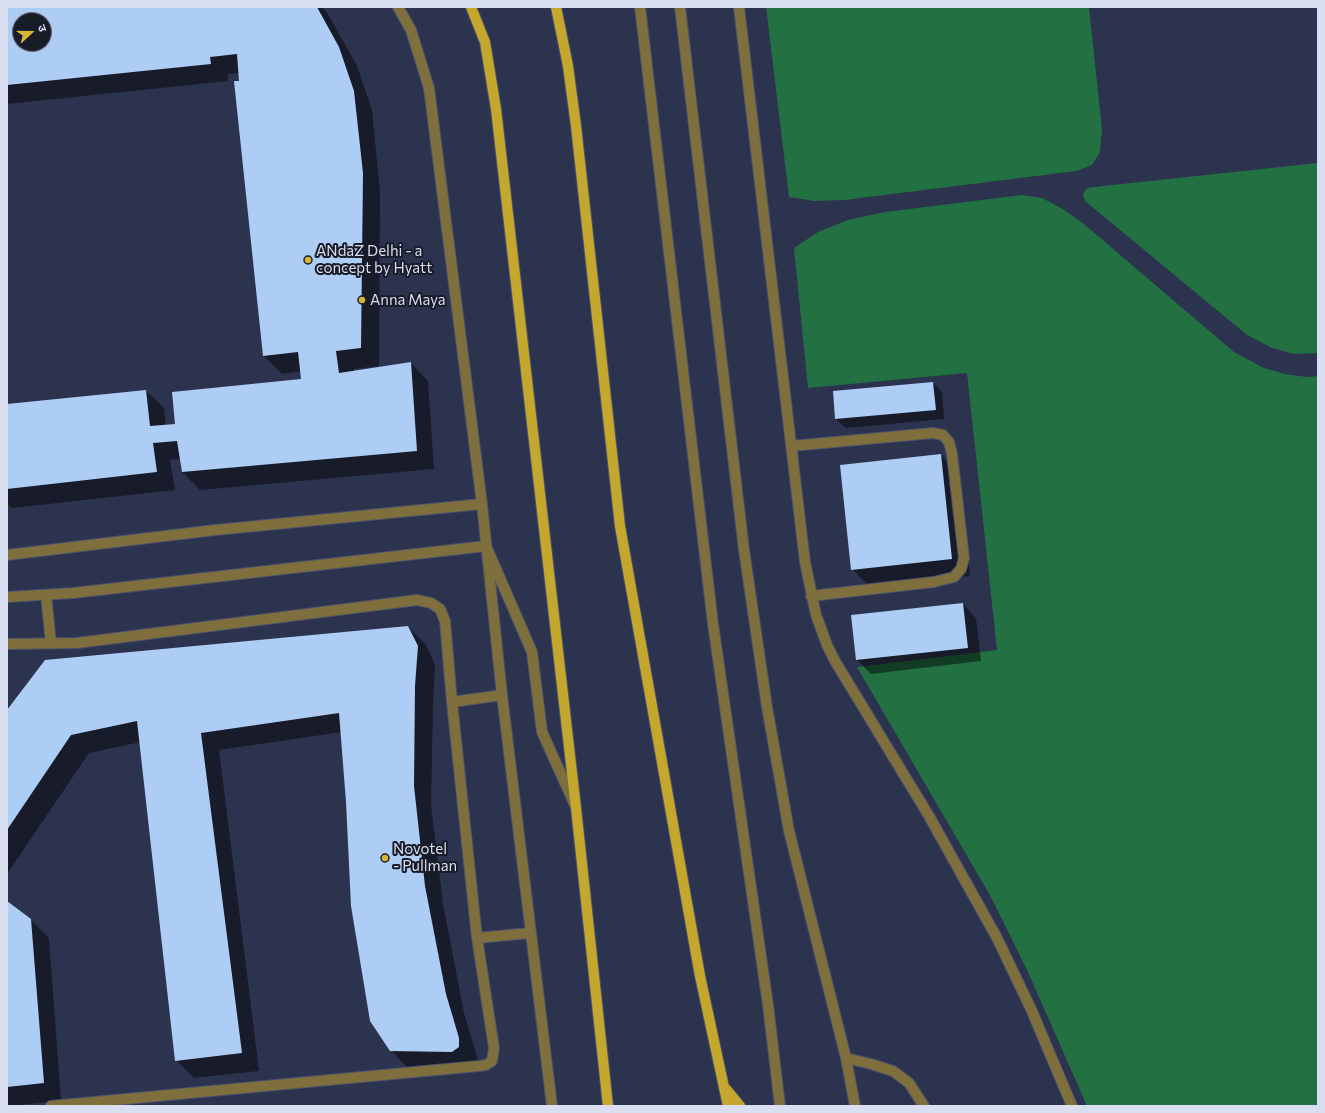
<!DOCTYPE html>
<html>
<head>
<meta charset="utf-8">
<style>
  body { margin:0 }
  #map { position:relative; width:1325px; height:1113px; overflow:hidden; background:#2c334f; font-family:Commissioner,"Noto Sans Devanagari",sans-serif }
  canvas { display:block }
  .frame { position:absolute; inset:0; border:8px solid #d9def0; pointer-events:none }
  .north { position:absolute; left:12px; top:12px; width:40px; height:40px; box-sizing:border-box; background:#181b28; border:1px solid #656978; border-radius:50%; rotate:69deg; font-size:11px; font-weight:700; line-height:16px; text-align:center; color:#d9def0 }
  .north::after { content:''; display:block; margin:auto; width:14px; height:18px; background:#d6b534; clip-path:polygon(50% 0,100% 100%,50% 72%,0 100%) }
</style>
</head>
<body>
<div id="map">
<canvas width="1325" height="1113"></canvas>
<div class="frame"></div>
<div class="north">उ</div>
</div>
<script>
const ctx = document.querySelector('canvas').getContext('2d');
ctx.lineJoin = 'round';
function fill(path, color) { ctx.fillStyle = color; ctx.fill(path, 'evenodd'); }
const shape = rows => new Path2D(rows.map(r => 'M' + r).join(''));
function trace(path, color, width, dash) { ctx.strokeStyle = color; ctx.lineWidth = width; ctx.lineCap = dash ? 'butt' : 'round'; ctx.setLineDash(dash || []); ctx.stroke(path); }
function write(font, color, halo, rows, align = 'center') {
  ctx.font = font + ' Commissioner,sans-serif'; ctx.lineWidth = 4; ctx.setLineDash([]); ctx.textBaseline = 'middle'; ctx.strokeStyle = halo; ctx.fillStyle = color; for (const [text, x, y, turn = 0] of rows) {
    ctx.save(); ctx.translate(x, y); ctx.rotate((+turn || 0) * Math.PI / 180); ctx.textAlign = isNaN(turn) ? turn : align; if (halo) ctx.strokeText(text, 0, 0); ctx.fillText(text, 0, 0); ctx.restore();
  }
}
fill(shape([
  [766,7,1089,7,1102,130,1100,152,1092,165,1076,171,844,200,814,201,789,197],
  [1318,163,1318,353,1294,354,1272,348,1247,335,1085,201,1083,194,1087,188,1103,186],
  [1022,195,1042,198,1063,209,1085,225,1234,352,1264,368,1285,374,1307,377,1318,376,1318,1106,1087,1106,1027,970,991,897,857,667,997,650,967,373,808,388,794,248,818,232,848,220,885,212]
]), '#237043');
fill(shape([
  [7,7,322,7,328,14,357,66,372,110,380,191,379,366,354,369,354,372,411,363,428,381,434,469,200,490,182,472,181,459,170,460,175,490,12,508,7,504,7,405,146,391,164,408,166,426,176,425,302,380,301,371,282,374,264,356,240,73,228,74,228,81,7,104],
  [20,20,44,20,44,44,20,44],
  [933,383,942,392,944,419,846,428,836,419,834,392],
  [941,455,959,473,970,576,870,587,852,569],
  [963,604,976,618,981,661,871,674,857,660,852,616],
  [408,627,426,645,435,665,433,705,431,805,443,904,464,1013,477,1057,477,1065,409,1069,391,1050,347,802,342,732,219,750,259,1071,194,1078,176,1060,141,742,89,753,7,874,7,712],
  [7,902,31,920,49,938,61,1101,7,1106]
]), '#0007');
fill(shape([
  [7,7,317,7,339,47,354,91,363,173,361,348,336,351,339,373,411,362,417,451,182,472,177,441,153,443,157,472,7,489,7,404,146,390,150,426,175,424,172,392,301,379,298,352,263,356,234,81,239,81,237,54,210,57,211,64,7,85],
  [20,20,44,20,44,44,20,44],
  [933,382,936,410,835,419,833,391],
  [941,454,952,559,851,570,840,465],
  [963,603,968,648,856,660,851,615],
  [408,626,418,646,415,686,414,786,425,886,446,994,459,1038,459,1047,452,1052,390,1051,370,1021,351,906,346,802,339,713,201,733,242,1053,175,1061,137,721,71,735,7,830,7,710,45,660],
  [7,901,31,919,44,1083,7,1087]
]), '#adcdf4');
const minor = shape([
  [398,7,411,30,429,88,482,504,502,695,552,1106],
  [640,7,713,624,768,1005,780,1106],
  [680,7,744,550,767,707,789,831,846,1058,855,1106],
  [739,7,805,562,816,615,827,645,835,661,929,816,997,938,1031,1009,1072,1106],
  [791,446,933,433,943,435,949,442,952,454,964,558,961,569,954,577,934,582,811,596],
  [7,555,215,530,482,504],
  [46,595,51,643],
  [7,597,73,593,486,546,532,652,542,732,575,805],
  [7,644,77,643,417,600,431,603,440,609,445,621,452,702,477,938,494,1048,492,1061,486,1065,479,1066,51,1106],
  [452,702,502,695],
  [477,938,530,933],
  [846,1058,871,1064,893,1071,909,1083,924,1106]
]);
const major = shape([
  [471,7,485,42,496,109,576,808,608,1106],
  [556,7,568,66,576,126,620,526,700,976,728,1106],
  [726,1089,740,1106]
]);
trace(minor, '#4b526c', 12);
trace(major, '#4b526c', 12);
trace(minor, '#7e6f3c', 10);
trace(major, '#c6a72d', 10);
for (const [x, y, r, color] of [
  [308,260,4,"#d6b534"],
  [362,300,4,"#d6b534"],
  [385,858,4,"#d6b534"]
]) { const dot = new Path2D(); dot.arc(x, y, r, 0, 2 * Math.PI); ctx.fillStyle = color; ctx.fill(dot); trace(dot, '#181b28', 1.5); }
write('15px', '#d9def0', '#181b28', [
  ["ANdaZ Delhi - a",316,251],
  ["concept by Hyatt",316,268],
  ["Anna Maya",370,300],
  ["Novotel",393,849],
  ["- Pullman",393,866]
], 'left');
</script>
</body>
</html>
